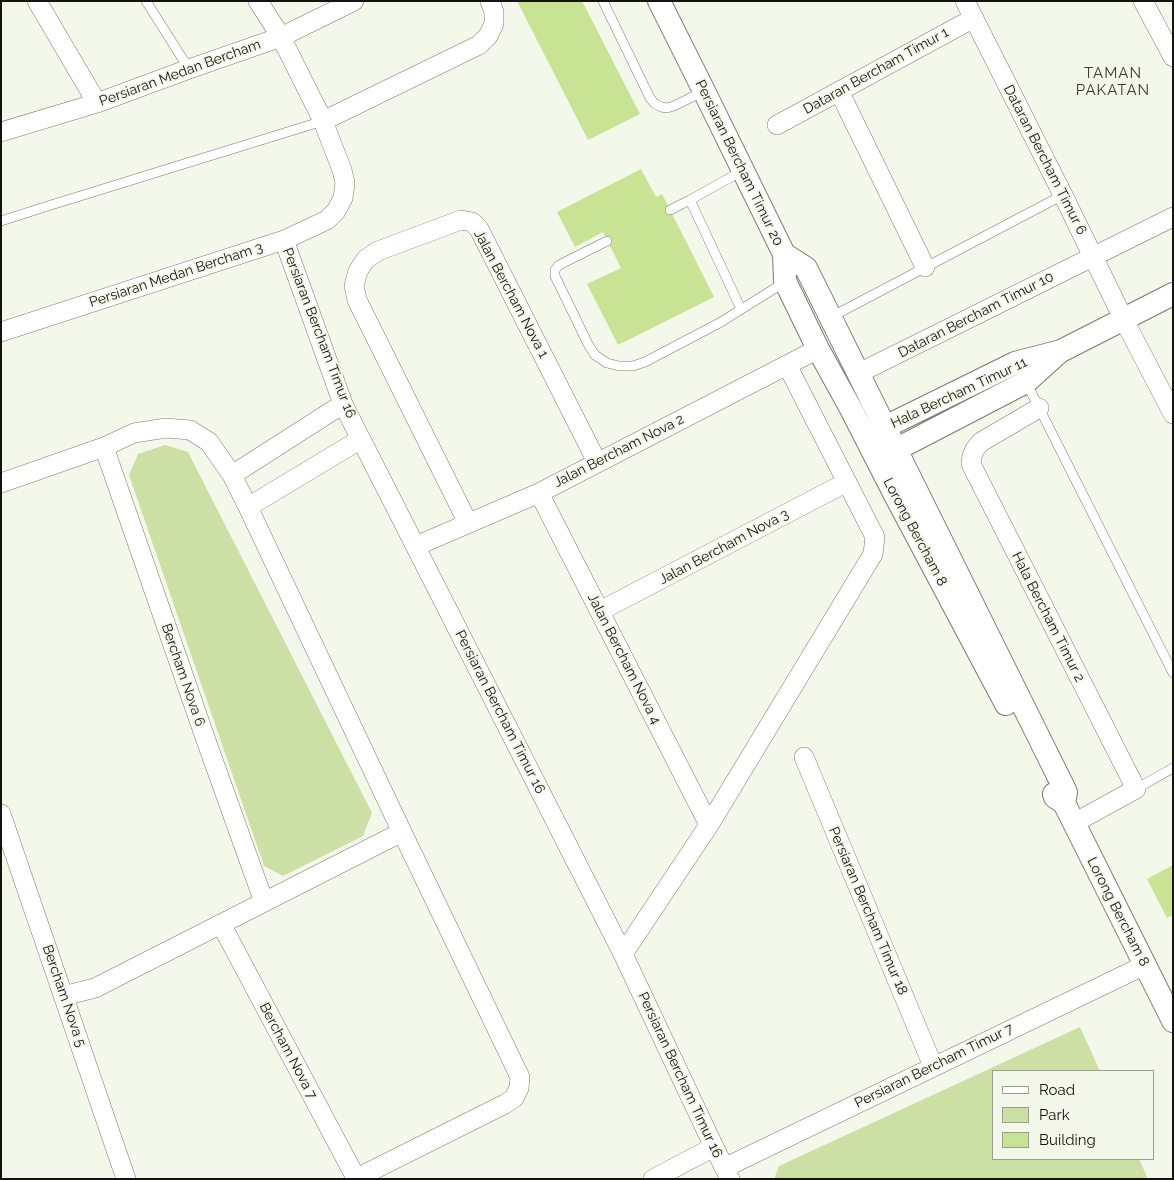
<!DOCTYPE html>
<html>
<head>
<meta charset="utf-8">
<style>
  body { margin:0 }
  #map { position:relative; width:1174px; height:1180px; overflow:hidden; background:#f3f8ea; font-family:Raleway,sans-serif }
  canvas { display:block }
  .frame { position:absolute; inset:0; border:2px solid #13140f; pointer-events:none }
  .legend { position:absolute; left:992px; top:1070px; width:162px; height:90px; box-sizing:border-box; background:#f3f8ea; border:1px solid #999d92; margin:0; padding:6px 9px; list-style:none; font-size:15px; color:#13140f }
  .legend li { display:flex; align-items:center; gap:10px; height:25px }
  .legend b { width:25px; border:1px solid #999d92 }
</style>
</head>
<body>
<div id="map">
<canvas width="1174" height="1180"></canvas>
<div class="frame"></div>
<ul class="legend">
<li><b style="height:6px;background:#fff"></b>Road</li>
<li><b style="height:14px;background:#cce0a6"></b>Park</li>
<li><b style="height:14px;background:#c9e395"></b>Building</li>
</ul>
</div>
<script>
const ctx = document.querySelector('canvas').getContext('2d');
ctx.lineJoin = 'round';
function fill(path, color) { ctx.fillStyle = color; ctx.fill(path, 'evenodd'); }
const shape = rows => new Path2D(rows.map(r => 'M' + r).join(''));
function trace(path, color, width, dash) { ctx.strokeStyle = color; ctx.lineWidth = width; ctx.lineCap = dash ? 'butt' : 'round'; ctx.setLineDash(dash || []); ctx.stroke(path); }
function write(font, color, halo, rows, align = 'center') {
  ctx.font = font + ' Raleway,sans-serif'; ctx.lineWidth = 4; ctx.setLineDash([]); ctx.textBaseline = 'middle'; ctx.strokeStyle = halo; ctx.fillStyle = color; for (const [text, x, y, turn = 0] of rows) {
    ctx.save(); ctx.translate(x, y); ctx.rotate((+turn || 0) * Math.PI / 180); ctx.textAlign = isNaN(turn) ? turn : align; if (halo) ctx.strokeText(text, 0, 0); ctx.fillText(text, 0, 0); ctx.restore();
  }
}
fill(shape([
  [165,445,188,452,372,813,363,836,283,876,264,866,129,475,138,454],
  [1080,1027,1100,1071,993,1071,993,1159,1139,1159,1148,1179,774,1179,779,1166]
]), '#cce0a6');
fill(shape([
  [517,1,582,1,640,114,588,140],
  [641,169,656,197,662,194,714,297,618,345,587,284,621,268,603,232,575,247,557,212],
  [1173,865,1173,915,1167,918,1147,879]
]), '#c9e395');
const service = shape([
  [146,1,189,69],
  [603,1,650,98,654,103,661,107,667,108,674,106,704,91],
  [670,210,690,200],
  [1,221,51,205,323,121],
  [607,241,559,265,555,270,555,276,588,344,595,355,607,363,619,366,633,366,645,362,721,322,785,282],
  [741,309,690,200,742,171],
  [831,317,1063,195],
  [1026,382,1173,673],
  [1136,789,1173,768]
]);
const minor = shape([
  [37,1,97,103],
  [965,1,1063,195,1123,318,1173,414],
  [1143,1,1173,57],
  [839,91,925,267],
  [323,121,479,45,488,36,494,24,494,12,490,1],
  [777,125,974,18],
  [1,132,97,103,189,69,281,37,354,1],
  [284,240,343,404,623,954,714,1147,730,1179],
  [1,332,284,240,327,220,336,211,343,198,345,183,342,170,323,121,281,37,258,1],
  [859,373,1173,217],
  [1039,408,981,442,975,449,972,456,971,464,1136,789,1074,823],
  [104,447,208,746,264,902],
  [232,475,343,404],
  [1,483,104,447,134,433,166,428,190,430,209,442,232,475,248,507,402,832,520,1077,519,1088,514,1098,505,1104,355,1179],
  [539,493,709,825],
  [248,507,361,439],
  [468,523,357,300,354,286,358,271,366,259,378,251,461,220,472,222,479,229,597,462],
  [416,546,539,493,818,349],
  [600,611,847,482],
  [804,757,933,1066],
  [1,814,126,1179],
  [221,924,356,1178],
  [623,954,709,825,873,554,875,537,787,365],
  [63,996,95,988,402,832],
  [724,1168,1145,965],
  [653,1179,714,1147]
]);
const tertiary = shape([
  [659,1,704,91,784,254,806,268,1066,792,1064,803],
  [784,254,785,281,818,349,851,409,895,495,1006,704],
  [885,427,1015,363,1061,351,1173,294],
  [897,449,1026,382,1057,354],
  [1054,794,1055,797,1064,803,1173,1021]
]);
trace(service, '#787c70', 10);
trace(minor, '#787c70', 20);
trace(tertiary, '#787c70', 24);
trace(service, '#fff', 9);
trace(minor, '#fff', 19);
trace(tertiary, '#fff', 22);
write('14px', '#13140f', '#f3f8ea', [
  ["Dataran Bercham Timur 1",876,71,-29],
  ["Persiaran Medan Bercham",180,73,-20],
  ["Dataran Bercham Timur 6",1045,160,63],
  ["Persiaran Bercham Timur 20",739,163,64],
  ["Persiaran Medan Bercham 3",176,275,-18],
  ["Jalan Bercham Nova 1",511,294,62],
  ["Dataran Bercham Timur 10",976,315,-27],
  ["Persiaran Bercham Timur 16",319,333,69],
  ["Hala Bercham Timur 11",959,393,-25],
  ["Jalan Bercham Nova 2",619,451,-27],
  ["Lorong Bercham 8",915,532,62],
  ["Jalan Bercham Nova 3",724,547,-28],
  ["Hala Bercham Timur 2",1048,617,63],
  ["Jalan Bercham Nova 4",624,659,63],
  ["Bercham Nova 6",183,675,71],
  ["Persiaran Bercham Timur 16",500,712,63],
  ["Persiaran Bercham Timur 18",868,911,67],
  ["Lorong Bercham 8",1118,912,63],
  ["Bercham Nova 5",64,996,71],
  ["Bercham Nova 7",288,1051,62],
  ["Persiaran Bercham Timur 7",934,1066,-26],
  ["Persiaran Bercham Timur 16",680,1075,65]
]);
ctx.letterSpacing = '1px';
write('15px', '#383c31', '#f3f8ea', [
  ["TAMAN",1113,73],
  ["PAKATAN",1113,90]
]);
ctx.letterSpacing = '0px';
</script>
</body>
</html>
